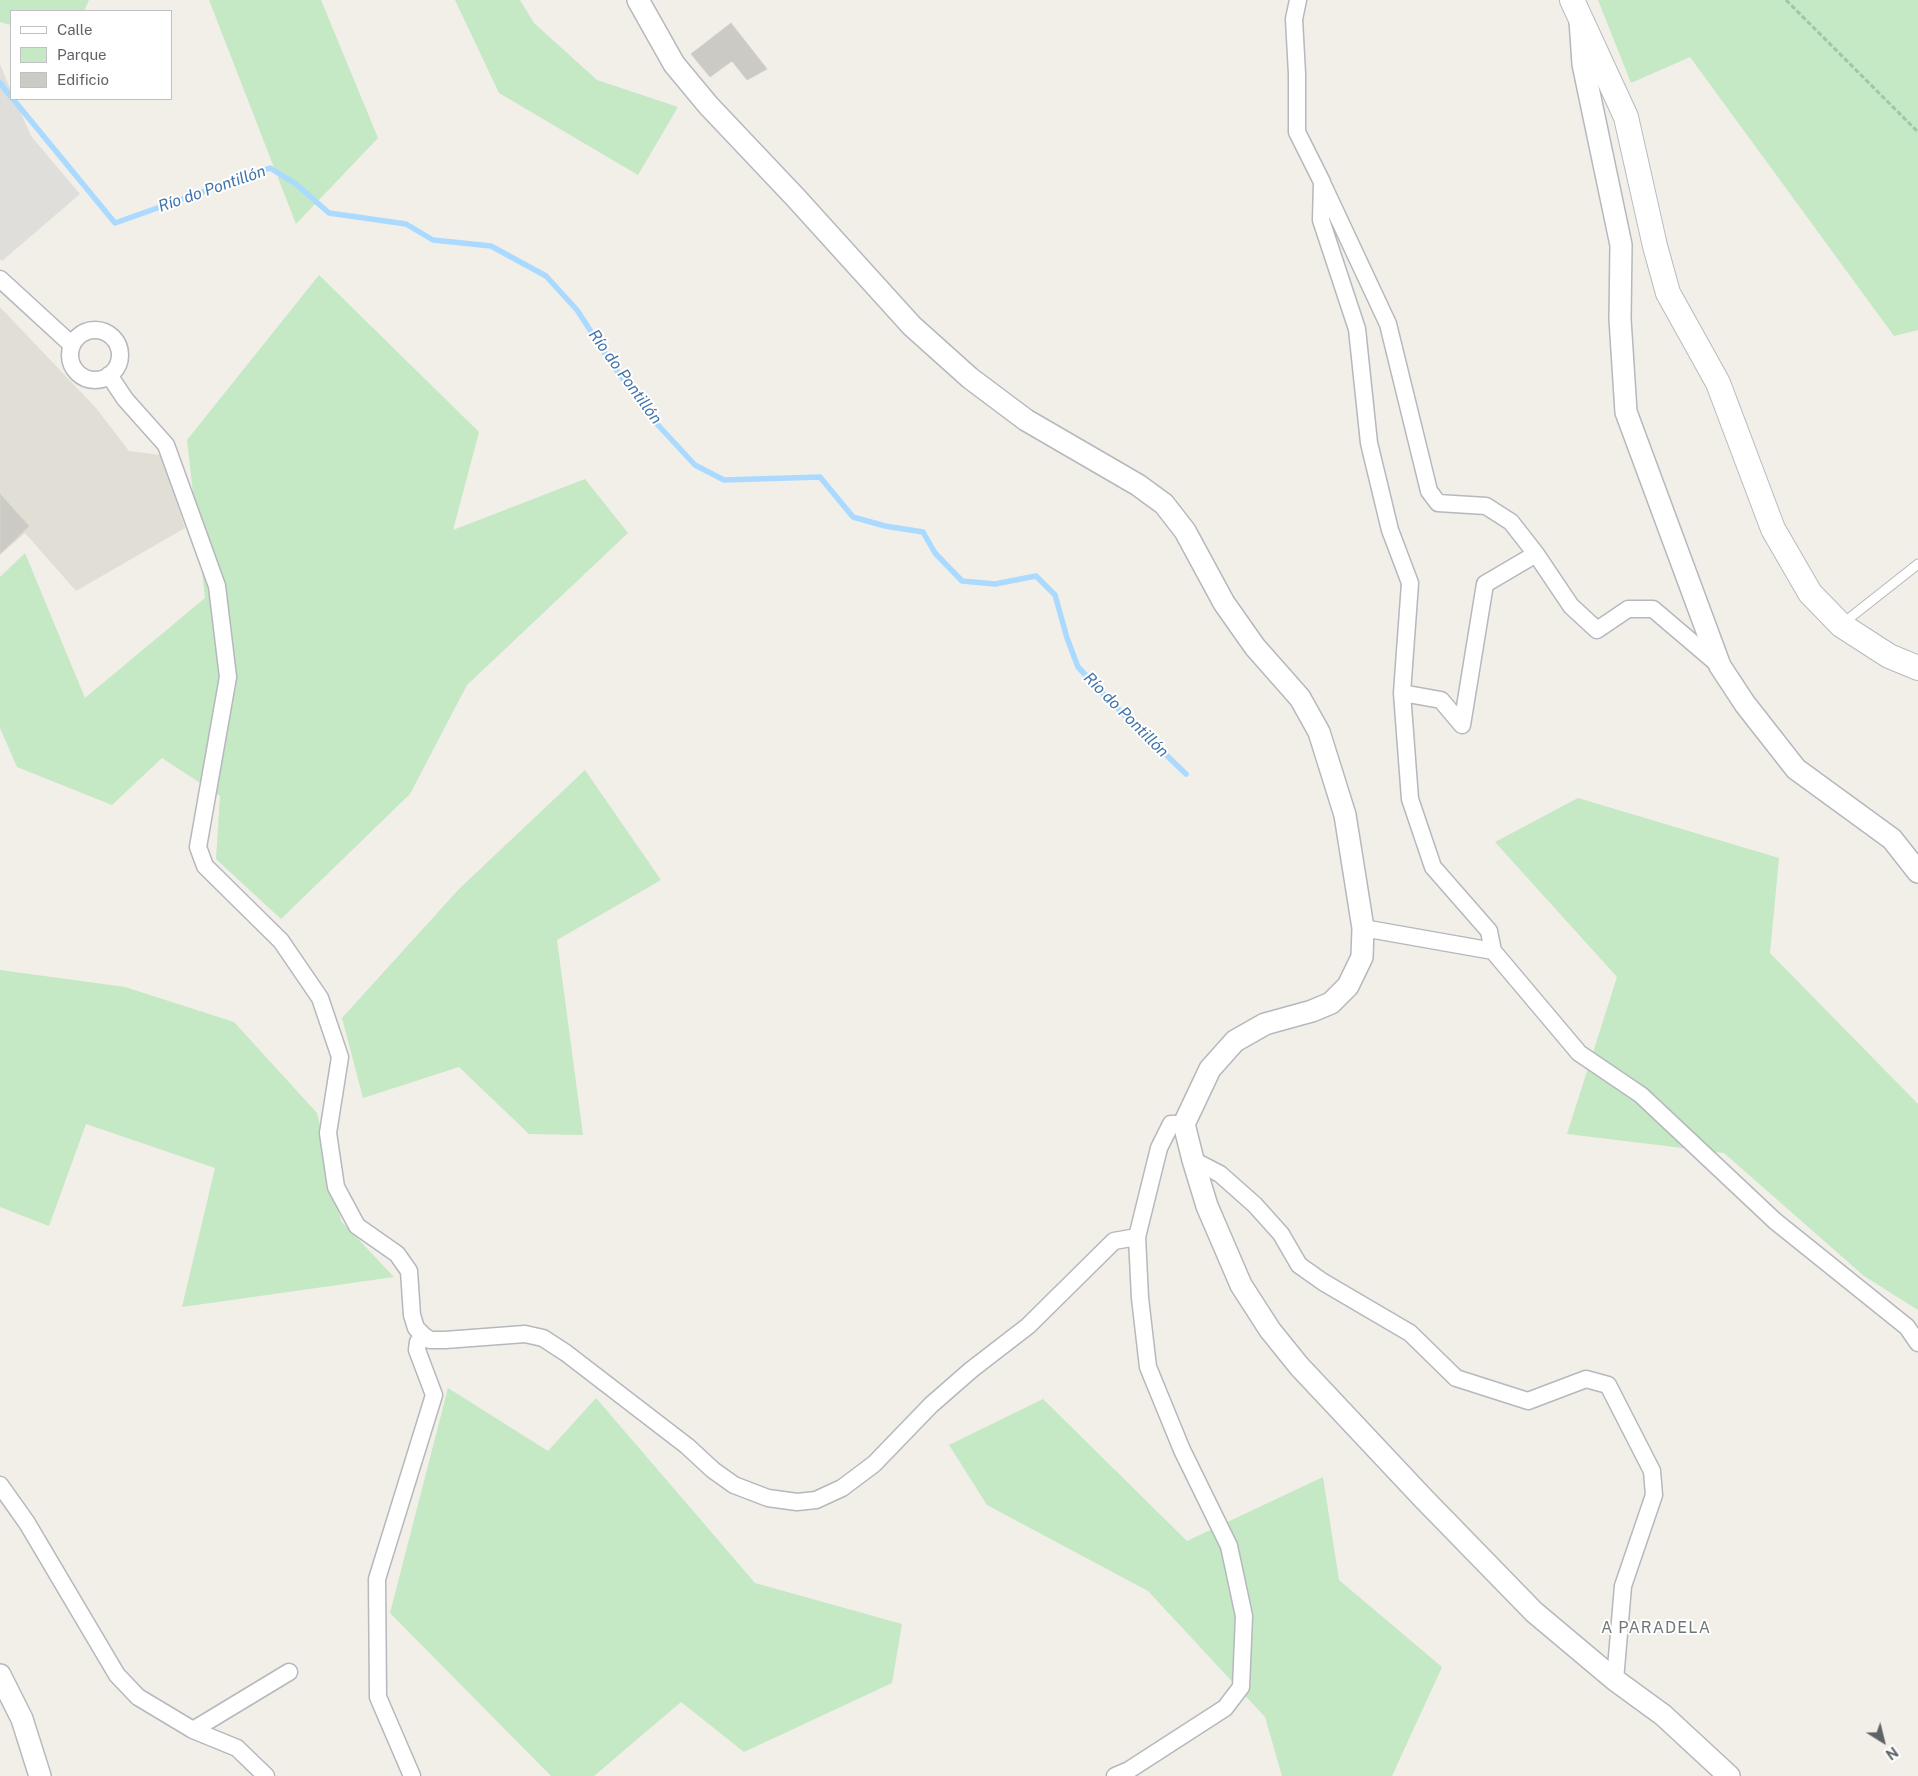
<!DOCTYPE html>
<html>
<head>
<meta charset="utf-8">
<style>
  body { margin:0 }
  #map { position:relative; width:1918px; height:1776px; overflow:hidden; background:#f1efe8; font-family:"Public Sans",sans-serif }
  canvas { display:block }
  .legend { position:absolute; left:10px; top:10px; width:162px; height:90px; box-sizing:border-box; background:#fff; border:1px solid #bfc1c3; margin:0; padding:6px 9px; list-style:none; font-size:15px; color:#5f6368 }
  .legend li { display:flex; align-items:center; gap:10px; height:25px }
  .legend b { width:25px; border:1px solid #bfc1c3 }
  .north { position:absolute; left:1858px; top:1716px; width:50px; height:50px; -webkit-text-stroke:4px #fff; paint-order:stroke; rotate:144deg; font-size:14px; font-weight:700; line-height:20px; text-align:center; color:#5f6368 }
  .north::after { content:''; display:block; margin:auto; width:18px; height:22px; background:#5f6368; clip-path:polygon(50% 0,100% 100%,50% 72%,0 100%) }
</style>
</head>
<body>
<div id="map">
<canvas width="1918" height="1776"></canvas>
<ul class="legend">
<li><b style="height:6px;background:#fff"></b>Calle</li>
<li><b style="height:14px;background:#c5e8c5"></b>Parque</li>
<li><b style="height:14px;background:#cccac5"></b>Edificio</li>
</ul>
<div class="north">N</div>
</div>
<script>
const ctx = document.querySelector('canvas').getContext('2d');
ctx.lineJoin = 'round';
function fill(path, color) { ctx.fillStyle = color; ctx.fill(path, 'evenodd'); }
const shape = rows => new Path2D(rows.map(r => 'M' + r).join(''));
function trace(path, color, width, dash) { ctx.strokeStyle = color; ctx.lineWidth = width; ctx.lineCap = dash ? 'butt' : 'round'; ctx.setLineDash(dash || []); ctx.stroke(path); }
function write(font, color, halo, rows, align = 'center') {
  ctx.font = font + ' "Public Sans",sans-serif'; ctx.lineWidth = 4; ctx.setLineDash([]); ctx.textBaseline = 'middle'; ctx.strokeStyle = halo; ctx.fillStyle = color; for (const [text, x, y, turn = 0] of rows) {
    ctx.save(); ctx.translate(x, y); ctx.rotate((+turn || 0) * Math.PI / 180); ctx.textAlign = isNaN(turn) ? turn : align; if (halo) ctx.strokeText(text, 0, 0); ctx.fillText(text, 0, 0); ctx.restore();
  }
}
fill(shape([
  [0,64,11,91,11,99,15,99,31,136,80,194,2,261,0,259]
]), '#e0deda');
fill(shape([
  [0,307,96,408,129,451,161,455,185,528,76,591,25,533,0,555]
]), '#e1ded6');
fill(shape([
  [0,0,89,0,84,11,11,11,11,25,0,22],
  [209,0,321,0,378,138,296,224],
  [455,0,520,0,534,23,597,80,678,107,638,175,499,93],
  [1598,0,1918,0,1918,330,1894,336,1690,57,1631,83],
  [319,275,479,432,453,530,585,479,628,533,467,685,410,794,281,919,216,859,220,796,162,758,112,805,17,767,0,728,0,577,25,553,85,698,205,598,187,440],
  [585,770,661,880,557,940,583,1135,529,1134,459,1067,363,1098,342,1018,459,889],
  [1578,798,1779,858,1770,953,1918,1104,1918,1310,1864,1276,1724,1153,1567,1134,1617,977,1495,842],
  [0,970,125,987,234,1022,317,1113,341,1221,394,1277,182,1307,215,1168,86,1124,49,1226,0,1207],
  [448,1388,548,1451,596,1398,755,1583,902,1624,892,1683,744,1752,681,1702,594,1776,551,1776,390,1613],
  [1043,1399,1187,1541,1323,1477,1339,1580,1442,1667,1392,1776,1282,1776,1265,1717,1148,1591,987,1505,949,1445]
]), '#c5e8c5');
trace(shape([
  [0,83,11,97],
  [13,99,115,223,270,168,296,184,329,213,406,224,433,240,491,246,546,276,577,310,612,364,657,424,695,465,724,480,820,477,853,517,885,526,923,532,935,553,962,581,995,584,1036,576,1055,595,1067,638,1078,667,1109,700,1186,774]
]), '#aadaff', 5.5);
const building = shape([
  [731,23,767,69,747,80,732,61,710,77,691,54,731,23],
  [0,494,29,526,0,554,0,494]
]);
fill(building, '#cccac5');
trace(building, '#d6d1c6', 1);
const service = shape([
  [1842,624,1918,564]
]);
const minor = shape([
  [1298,0,1294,19,1297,74,1297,132,1322,182,1321,220,1357,329,1369,443,1390,530,1410,583,1402,693,1410,799,1433,867,1489,931,1493,951],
  [1323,185,1388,324,1429,491,1438,503,1486,506,1511,522,1536,554,1571,606,1597,630,1628,609,1653,609,1720,666],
  [0,279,72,345],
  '70 355a25 25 0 1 1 50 0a25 25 0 1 1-50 0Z',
  [109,375,125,399,166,445,217,586,228,677,198,847,205,866,281,941,320,998,340,1057,328,1133,336,1187,357,1226,397,1254,409,1271,412,1315,416,1328,424,1336,430,1340,445,1340,525,1334,543,1338,566,1353,687,1446,713,1470,734,1485,768,1498,797,1502,816,1500,842,1488,874,1464,931,1405,971,1370,1028,1326,1114,1241,1137,1237,1159,1148,1171,1124,1184,1124],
  [1402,693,1441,700,1462,725,1485,584,1536,554],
  [1363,928,1493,951,1579,1053,1641,1095,1775,1221,1907,1327,1918,1343],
  [1193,1160,1220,1174,1255,1205,1281,1234,1299,1265,1323,1282,1410,1333,1456,1378,1528,1401,1586,1379,1608,1385,1652,1471,1654,1495,1623,1586,1615,1680],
  [0,1485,27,1523,117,1675,138,1697,193,1730,237,1748,266,1776],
  [193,1730,289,1672],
  [412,1776,378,1697,377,1579,434,1395,417,1350,418,1342,424,1336],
  [1115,1776,1129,1770,1225,1708,1241,1687,1244,1616,1229,1546,1182,1450,1148,1367,1140,1298,1137,1237]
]);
const tertiary = shape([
  [638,0,674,64,708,105,796,198,912,326,970,378,1026,420,1138,485,1164,504,1185,531,1224,603,1255,647,1300,698,1319,732,1345,815,1363,928,1362,957,1348,986,1331,1003,1312,1011,1265,1024,1235,1041,1210,1069,1184,1124,1193,1160,1207,1206,1241,1285,1270,1330,1299,1366,1423,1498,1534,1612,1615,1680,1663,1715,1729,1776],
  [1580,20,1583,64,1621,245,1620,319,1626,412,1720,666,1745,704,1796,769,1892,839,1918,872],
  [0,1675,22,1719,40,1776]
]);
const secondary = shape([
  [1572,0,1626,117,1655,246,1668,293,1718,383,1773,529,1810,593,1841,625,1889,656,1918,668]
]);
trace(service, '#b5b8bc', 11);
trace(minor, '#b5b8bc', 19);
trace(tertiary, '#b5b8bc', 24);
trace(secondary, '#b6babf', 26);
trace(shape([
  [1786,0,1918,132]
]), '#9cc7a9', 3, [5, 2.5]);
trace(service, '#fff', 9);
trace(minor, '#fff', 16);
trace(tertiary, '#fff', 21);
trace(secondary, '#fff', 24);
write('italic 16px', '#4174aa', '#fff', [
  ["Río do Pontillón",212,189,-19],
  ["Río do Pontillón",625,377,54],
  ["Río do Pontillón",1126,715,45]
]);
ctx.letterSpacing = '1px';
write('16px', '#70757a', '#fff', [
  ["A PARADELA",1656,1628]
]);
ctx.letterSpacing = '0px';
</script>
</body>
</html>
